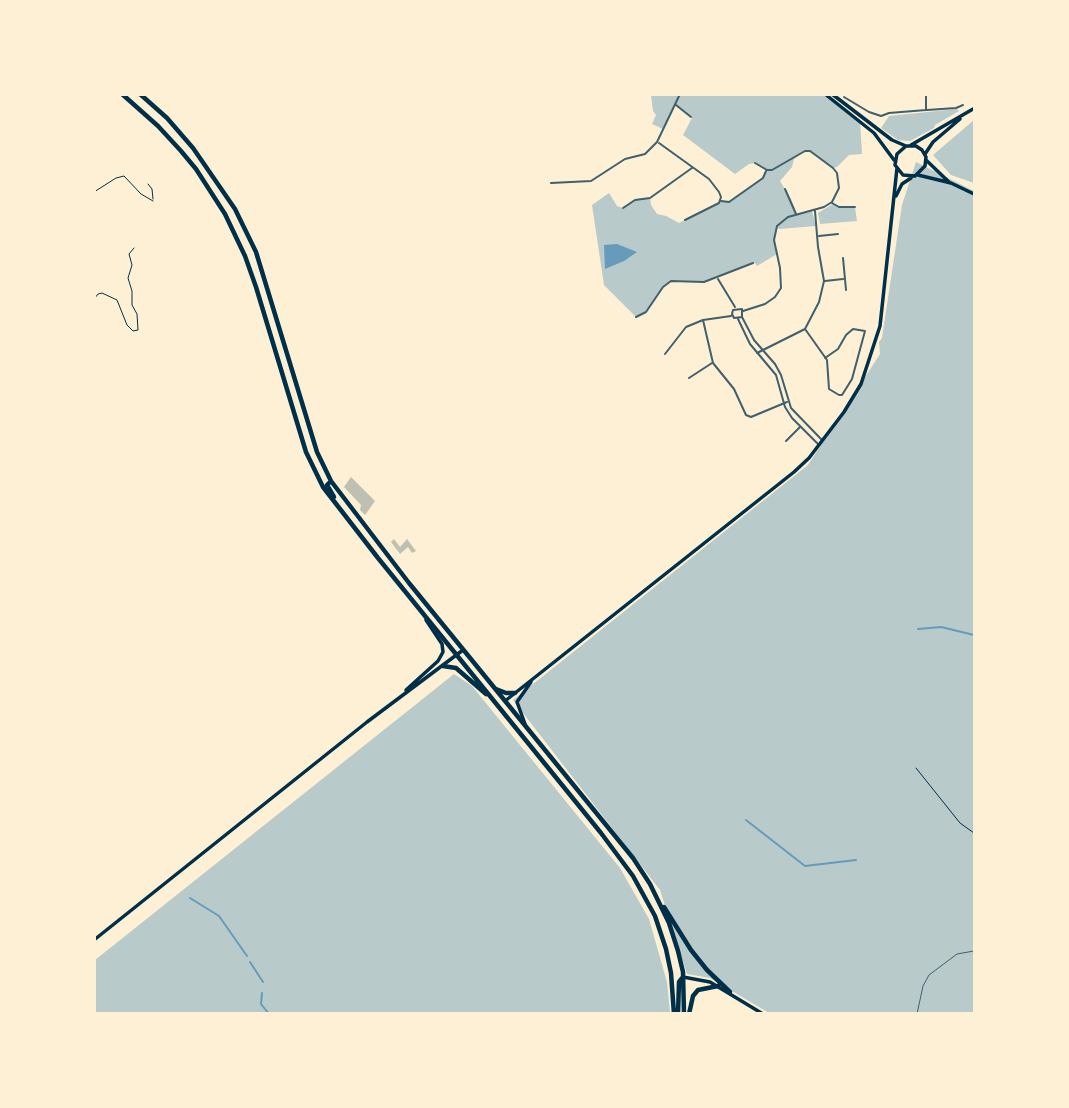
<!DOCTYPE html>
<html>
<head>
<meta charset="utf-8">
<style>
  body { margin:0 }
  #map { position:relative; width:1069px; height:1108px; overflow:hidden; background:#fdf0d5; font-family:"PT Sans Narrow",sans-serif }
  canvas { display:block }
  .frame { position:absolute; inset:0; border:96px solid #fdf0d5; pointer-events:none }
</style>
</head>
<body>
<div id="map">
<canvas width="1069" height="1108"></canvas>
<div class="frame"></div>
</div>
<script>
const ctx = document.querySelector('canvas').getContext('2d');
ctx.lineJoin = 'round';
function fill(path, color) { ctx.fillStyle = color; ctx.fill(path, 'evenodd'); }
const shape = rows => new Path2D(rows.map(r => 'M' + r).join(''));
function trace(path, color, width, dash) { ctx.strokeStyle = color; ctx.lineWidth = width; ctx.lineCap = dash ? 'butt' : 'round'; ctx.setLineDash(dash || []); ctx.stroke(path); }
fill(shape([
  [651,95,825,95,860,121,862,154,849,155,837,167,833,168,810,151,801,153,794,159,792,167,780,181,791,199,797,215,812,211,816,226,779,229,777,227,774,240,777,254,757,266,755,263,741,268,704,282,671,281,663,287,646,312,636,317,604,285,592,205,609,193,617,206,623,208,635,200,650,198,651,205,657,214,666,216,679,223,721,201,729,202,763,178,766,170,755,163,749,164,735,174,683,135,692,118,675,105,663,129,652,124,656,115,653,111],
  [957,109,959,111,935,125,934,128,910,141,898,140,881,128,889,116],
  [974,120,974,183,951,175,933,155],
  [916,162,974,191,974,1013,769,1013,710,978,687,974,660,890,513,700,808,465,880,354,879,342,882,338,902,205],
  [833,204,839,207,855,207,857,221,820,224,818,213],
  [454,674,472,686,620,868,649,919,667,982,670,1013,95,1013,95,960]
]), '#b9caca');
fill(shape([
  [617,244,637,252,624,261,605,269,604,245]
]), '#669bbc');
trace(shape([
  [918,629,941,627,974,635],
  [746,820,805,866,856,860],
  [190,898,219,916,247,956],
  [250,962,263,982],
  [262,993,261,1004,269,1014]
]), '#669bbc', 2);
fill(shape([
  [351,477,375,501,365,515,360,510,361,505,344,487],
  [394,539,400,547,407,539,416,551,412,553,408,547,400,554,391,542]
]), '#bec0b2');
trace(shape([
  [148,184,152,189,153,199],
  [94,192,116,178,124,176,141,194,153,201],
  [94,299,98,294,102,293,117,300,127,325,133,331,138,330,137,314,132,305,132,291,128,278,132,265,129,254,134,248],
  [94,306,94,327],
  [916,768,960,823,974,833]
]), '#003049', 1);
trace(shape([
  [917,1014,923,986,929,975,957,954,974,951]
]), '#3f606c', 1);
trace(shape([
  [844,97,869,112,881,116,889,113,926,110,926,94],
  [676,105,691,117],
  [927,110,956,108,963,105],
  [659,143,709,179,719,192,721,197,719,203,685,220],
  [551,183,591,181,625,159,645,154,657,142,680,94],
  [785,189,796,214],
  [721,201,729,202,763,178,766,171],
  [832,203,839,207,855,207],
  [623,208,635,200,650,198,692,168],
  [819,236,838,234],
  [843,258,846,290],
  [718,279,735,307],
  [825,281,843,279],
  [743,311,765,304,775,297,781,288,780,268,774,240,777,226,788,217,824,207,832,202,839,188,837,173,833,168,810,151,805,151,772,170,767,170,755,163],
  [636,317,646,312,663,287,671,281,704,282,753,263],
  [742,317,734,318,732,314,733,310,742,309,742,317,754,340,775,364,781,375,791,408,821,439],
  [738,319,750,344,776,375,785,407,792,418,819,445],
  [703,320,713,363,734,389,746,415,751,417,787,402],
  [805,329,827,360,829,389,839,395,842,395,852,379,865,331,853,329,846,335,838,349,825,358],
  [757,353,805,329,819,302,824,281,818,247,815,211],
  [665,354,686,327,703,320,731,316],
  [689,378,712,363],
  [786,441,800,427]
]), '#3f606c', 2);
trace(shape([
  [825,94,874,133,894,160],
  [832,94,892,140,906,146,916,146,922,150,926,157,925,166,915,176,903,175,895,165,897,154,906,146],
  [911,145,973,109],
  [925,154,933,142,960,119],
  [926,160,950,183],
  [918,175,951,183,974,194],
  [896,196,902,184,911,178],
  [406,690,438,661,443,652,442,644,426,620],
  [505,701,794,472,809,458,844,412,861,384,880,326,897,168],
  [525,724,517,702,531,682],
  [94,940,367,722,463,650],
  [683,977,710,982,763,1014]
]), '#003049', 3.5);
trace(shape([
  [122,94,158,126,181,151,196,169,225,214,245,256,256,287,306,452,323,487,378,558,601,833,633,876,655,916,666,949,671,973,674,1014],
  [140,94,167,118,193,148,235,209,256,252,317,452,331,481,409,583,633,858,650,884,669,923,678,951,683,972,684,1014],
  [331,481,327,485,334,497],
  [443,666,456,668,486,694],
  [496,689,506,693,515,693],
  [664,907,691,950,707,970,730,992],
  [678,1014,679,982,683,977],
  [689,1014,693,996,698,990,718,986]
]), '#003049', 4.5);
</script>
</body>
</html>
